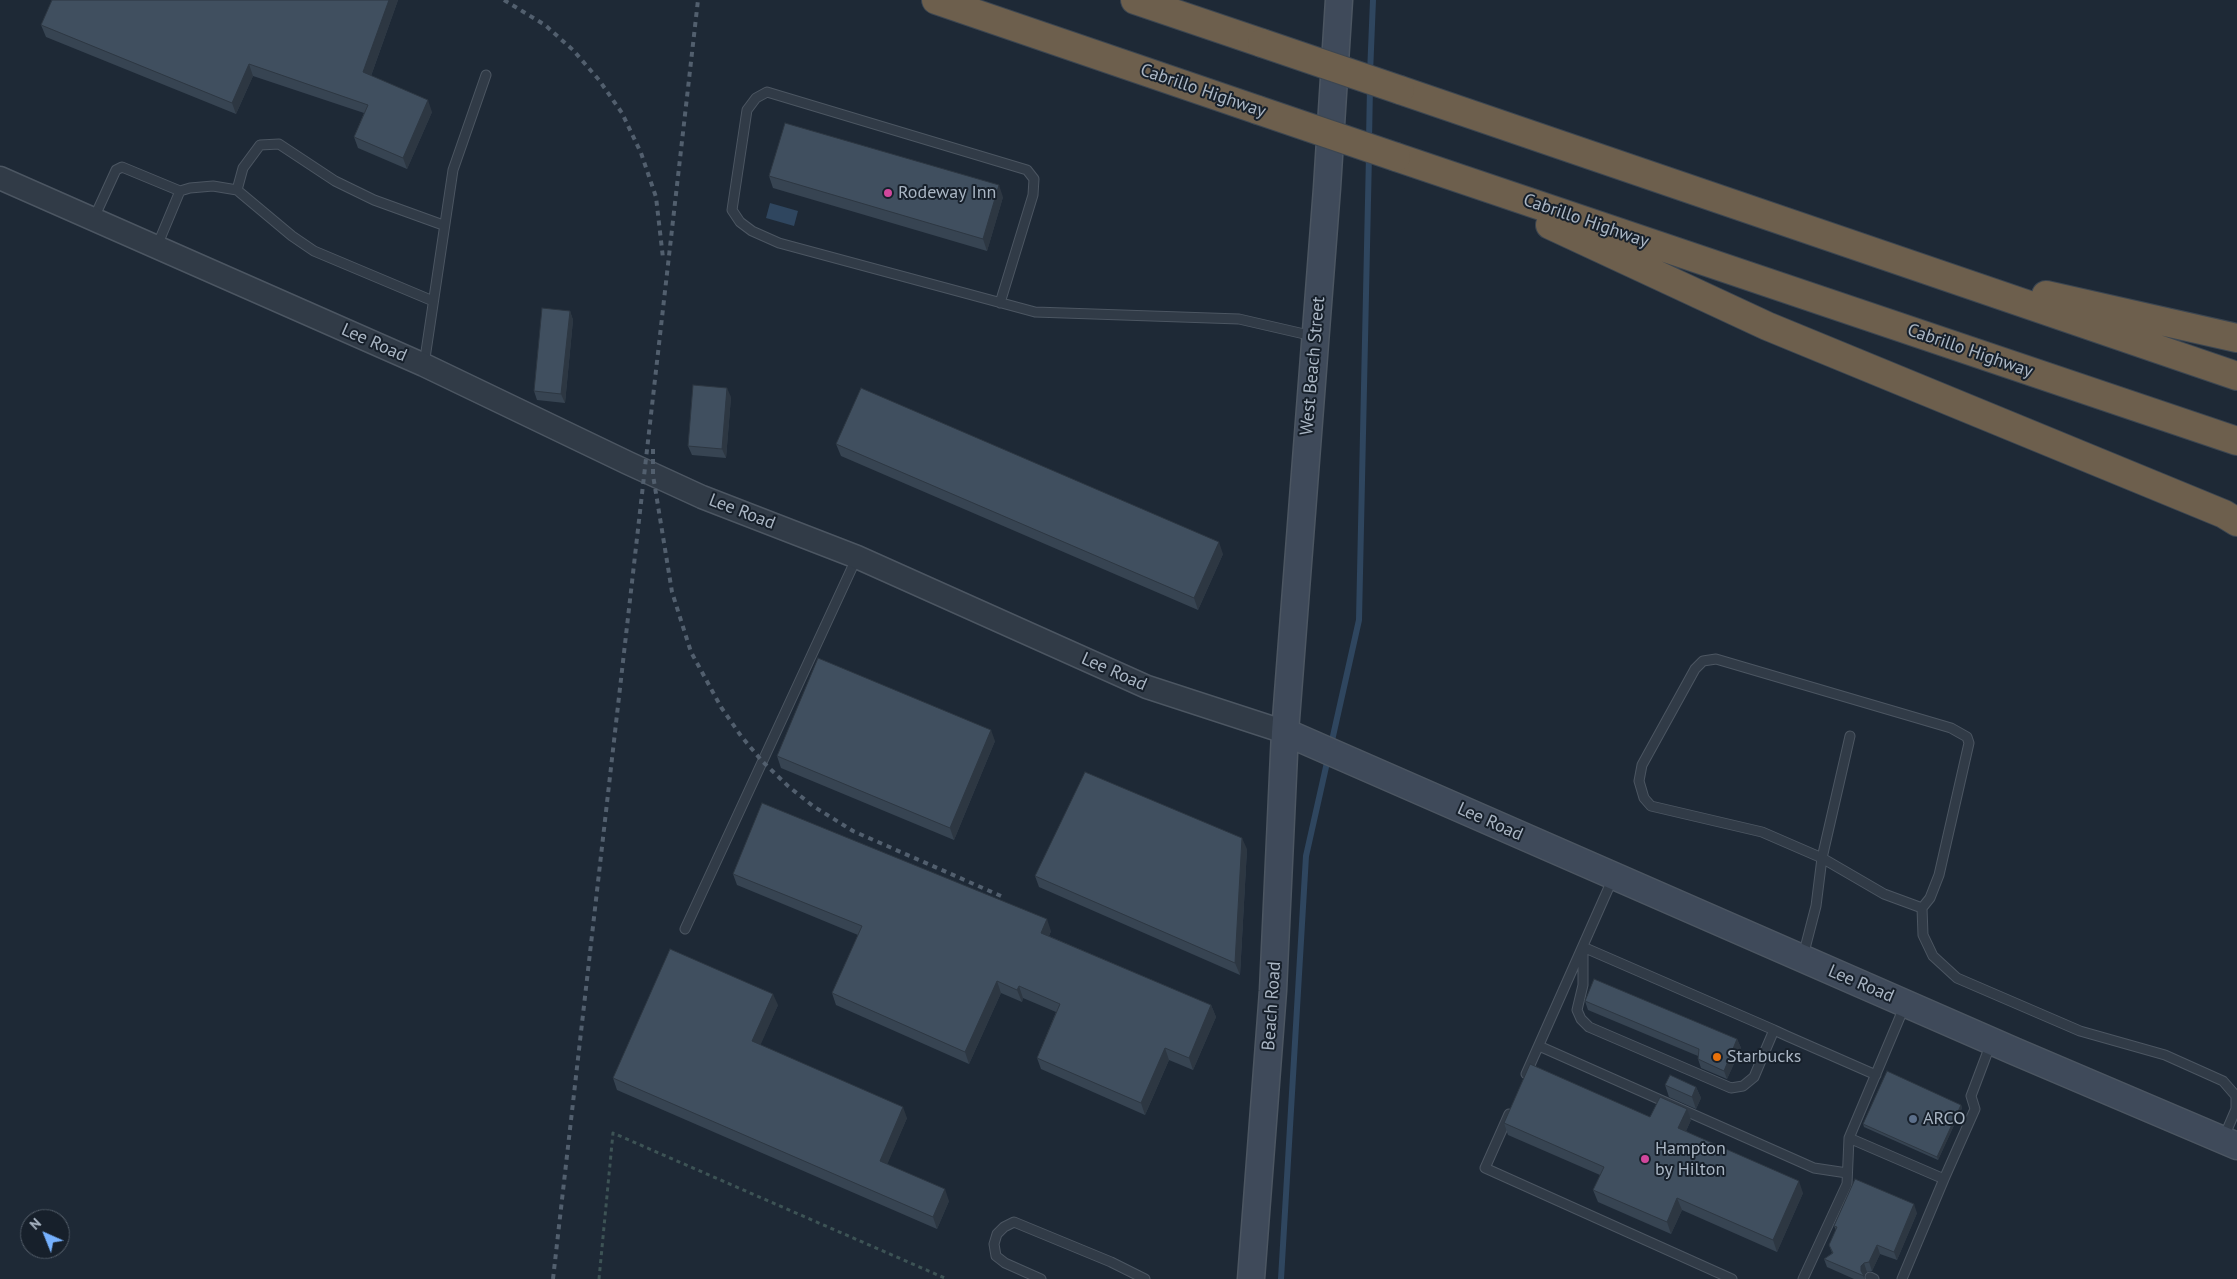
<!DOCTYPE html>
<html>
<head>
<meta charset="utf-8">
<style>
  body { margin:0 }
  #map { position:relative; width:2237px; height:1279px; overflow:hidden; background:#1e2936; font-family:"PT Sans",sans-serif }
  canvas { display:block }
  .north { position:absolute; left:20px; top:1209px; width:50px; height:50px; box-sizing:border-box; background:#17202b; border:1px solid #525c68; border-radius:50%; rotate:316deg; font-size:14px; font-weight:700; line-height:20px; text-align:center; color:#aab6c4 }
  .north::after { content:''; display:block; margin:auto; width:18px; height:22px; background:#76b1fe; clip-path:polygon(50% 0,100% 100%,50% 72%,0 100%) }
</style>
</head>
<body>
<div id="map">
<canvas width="2237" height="1279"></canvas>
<div class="north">N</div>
</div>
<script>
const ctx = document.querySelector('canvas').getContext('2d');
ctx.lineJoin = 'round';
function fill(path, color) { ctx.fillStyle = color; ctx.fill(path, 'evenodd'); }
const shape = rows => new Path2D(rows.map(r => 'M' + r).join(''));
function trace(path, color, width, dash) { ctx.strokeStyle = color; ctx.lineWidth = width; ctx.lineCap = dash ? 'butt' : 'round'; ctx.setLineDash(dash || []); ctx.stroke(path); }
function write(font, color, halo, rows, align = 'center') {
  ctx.font = font + ' "PT Sans",sans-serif'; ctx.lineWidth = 4; ctx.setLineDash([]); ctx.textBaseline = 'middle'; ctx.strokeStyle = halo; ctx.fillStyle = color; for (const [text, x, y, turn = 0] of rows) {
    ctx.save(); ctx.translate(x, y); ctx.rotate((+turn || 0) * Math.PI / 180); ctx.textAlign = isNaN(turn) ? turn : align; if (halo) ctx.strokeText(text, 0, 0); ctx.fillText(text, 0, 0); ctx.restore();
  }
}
fill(shape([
  [770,203,798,211,794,226,766,218]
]), '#2f465f');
trace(shape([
  [1370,74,1373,0],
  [1369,141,1370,86],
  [1331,745,1359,620,1369,154],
  [1281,1279,1306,856,1328,758]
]), '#2f465f', 6);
const service = shape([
  [237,190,243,168,260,145,279,144,335,181,374,200,443,225],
  [94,218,116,170,122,167,180,191],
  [157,246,180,191,190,188,213,186,237,190,292,236,314,251,433,301],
  [1000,303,1033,195,1034,179,1027,170,767,92,756,98,747,110,732,210,740,222,752,231,779,243,1035,312,1239,319,1313,336],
  [424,365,453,170,486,75],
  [1716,659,1951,728,1967,737,1969,743,1939,875,1930,898,1922,908,1884,894,1822,858,1762,832,1651,806,1644,798,1639,781,1642,765,1695,669,1703,661,1716,659],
  [1922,908,1923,935,1933,956,1957,978,2080,1031,2165,1055,2223,1081,2236,1096,2236,1109,2224,1137],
  [685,929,857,557],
  [1803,956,1816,906,1822,858,1850,736],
  [1774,1030,1754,1077,1743,1086,1731,1088,1589,1027,1581,1019,1577,1010,1583,985,1583,947,1774,1030,1787,1036,1876,1075],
  [1539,1046,1814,1168,1847,1173],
  [1526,1074,1613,878],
  [1509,1114,1485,1168,1732,1279],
  [1849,1138,1944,1179,1975,1109,1971,1096,1991,1043],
  [1870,1277,1874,1279],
  [1041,1279,1005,1263,996,1256,994,1244,997,1234,1004,1227,1014,1222,1111,1262,1145,1279],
  [1803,1279,1847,1184,1849,1138,1905,1005],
  [1902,1279,1944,1179]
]);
const tertiary = shape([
  [0,178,424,365,628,463,702,497,857,557,1147,687,1285,732]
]);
const secondary = shape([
  [1285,732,2014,1051,2237,1146],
  [1251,1279,1273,991,1285,732,1327,188,1339,0]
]);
const motorway = shape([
  [936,0,1258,110],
  [1135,0,1262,43],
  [1400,90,2237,376],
  [1396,157,2237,441],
  [1550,225,1767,326,2224,514,2237,522],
  [2046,295,2237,338]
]);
trace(service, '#4c5662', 11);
trace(tertiary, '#4c5662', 25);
trace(secondary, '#4c5662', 29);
trace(motorway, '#3c4651', 30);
trace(shape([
  [599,1279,613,1133,947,1279]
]), '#3d5355', 3, [4, 4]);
trace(service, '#313b47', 9);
trace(tertiary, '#313b47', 22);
trace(secondary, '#3f4a5a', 26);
trace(motorway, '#6d5f4d', 28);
trace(shape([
  [504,0,545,25,573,50,599,80,622,113,641,153,656,197,663,258],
  [653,449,653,475,672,592,691,652,721,707,741,736,762,761,788,786,813,806,853,831,1001,896],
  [553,1279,698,0]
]), '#525f6e', 4, [5, 5]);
const motorwayBridge = shape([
  [1262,43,1400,90],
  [1258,110,1396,157]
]);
trace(motorwayBridge, '#3c4651', 30, []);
trace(motorwayBridge, '#6d5f4d', 28);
fill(shape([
  [52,0,398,0,371,76,432,112,407,169,358,148,354,137,364,113,253,76,236,114,46,37,41,25],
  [769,176,1003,197,987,251,773,188],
  [570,311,573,320,565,403,537,400,534,391],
  [731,397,726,458,692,455,688,446],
  [836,444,1223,554,1198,610,841,456],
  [995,741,954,840,781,768,777,756],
  [1247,849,1240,975,1039,887,1035,876],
  [733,874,1051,931,1049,936,1211,1005,1216,1017,1193,1070,1169,1060,1145,1115,1041,1069,1037,1058,1056,1012,1023,998,1022,1002,1001,993,969,1064,836,1005,832,993,858,935,737,885],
  [1585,1001,1737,1039,1741,1048,1727,1079,1701,1068,1698,1059,1698,1056,1588,1010],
  [778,1005,760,1045,907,1118,887,1164,949,1201,937,1229,617,1090,613,1078],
  [1665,1085,1696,1087,1701,1098,1696,1109,1669,1097],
  [1961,1105,1962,1108,1938,1160,1864,1127,1863,1124],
  [1650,1117,1691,1120,1686,1131,1803,1193,1777,1252,1682,1210,1671,1234,1598,1202,1593,1190,1600,1175,1508,1135,1504,1123],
  [1917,1213,1897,1260,1880,1254,1872,1271,1867,1272,1864,1275,1865,1279,1854,1279,1827,1267,1824,1259,1832,1253,1829,1245,1836,1230,1834,1226]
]), '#374452');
fill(shape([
  [389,0,398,0,368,84,363,72],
  [249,64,253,76,236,114,232,103],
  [428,100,432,112,407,169,403,158],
  [999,185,1003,197,987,251,983,239],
  [570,311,573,320,565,403,561,394],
  [727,388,731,397,726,458,722,449],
  [1219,542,1223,554,1198,610,1194,598],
  [991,730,995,741,954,840,950,828],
  [1242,838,1247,849,1240,975,1235,963],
  [1047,919,1051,931,1045,945,1041,933],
  [997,981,1001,993,969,1064,965,1052],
  [1019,986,1023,998,1022,1002,1017,990],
  [773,994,778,1005,757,1053,752,1041],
  [1211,1005,1216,1017,1193,1070,1189,1058],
  [1737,1039,1741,1048,1727,1079,1724,1071],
  [1165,1048,1169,1060,1145,1115,1141,1103],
  [1696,1087,1701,1098,1696,1109,1692,1097],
  [1961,1105,1962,1108,1938,1160,1937,1157],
  [903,1107,907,1118,884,1172,880,1161],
  [1687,1109,1691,1120,1682,1140,1678,1128],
  [1799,1181,1803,1193,1777,1252,1773,1240],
  [945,1189,949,1201,937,1229,933,1217],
  [1677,1198,1682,1210,1671,1234,1667,1222],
  [1914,1204,1917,1213,1897,1260,1894,1252],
  [1877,1245,1880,1254,1872,1271,1869,1262],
  [1864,1263,1867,1272,1864,1275,1864,1278,1861,1271,1861,1266]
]), '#2d3742');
const building = shape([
  [52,0,389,0,363,72,428,100,403,158,354,137,368,105,249,64,232,103,41,25,52,0],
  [785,123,999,185,983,239,769,176,785,123],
  [542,308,570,311,561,394,534,391,542,308],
  [693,385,727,388,722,449,688,446,693,385],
  [861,388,1219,542,1194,598,836,444,861,388],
  [818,658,991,730,950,828,777,756,818,658],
  [1085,772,1242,838,1235,963,1035,876,1085,772],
  [762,803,1047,919,1041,933,1211,1005,1189,1058,1165,1048,1141,1103,1037,1058,1060,1004,1019,986,1017,990,997,981,965,1052,832,993,862,926,733,874,762,803],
  [670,949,773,994,752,1041,903,1107,880,1161,945,1189,933,1217,613,1078,670,949],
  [1594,979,1737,1039,1724,1071,1698,1059,1699,1049,1585,1001,1594,979],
  [1530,1064,1650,1117,1660,1097,1687,1109,1678,1128,1799,1181,1773,1240,1677,1198,1667,1222,1593,1190,1604,1167,1504,1123,1530,1064],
  [1887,1071,1961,1105,1937,1157,1863,1124,1887,1071],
  [1670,1075,1696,1087,1692,1097,1665,1085,1670,1075],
  [1855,1179,1914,1204,1894,1252,1877,1245,1869,1262,1864,1263,1861,1266,1861,1271,1864,1276,1824,1259,1833,1253,1829,1245,1837,1227,1834,1226,1855,1179]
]);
fill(building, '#404f5f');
trace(building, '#2d3742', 1);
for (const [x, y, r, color] of [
  [888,193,5,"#d1479c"],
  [1717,1057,5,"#e8710a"],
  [1913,1119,5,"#5c6f8a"],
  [1645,1159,5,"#d1479c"]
]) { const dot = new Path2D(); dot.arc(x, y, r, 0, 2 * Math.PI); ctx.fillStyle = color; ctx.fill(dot); trace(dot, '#17202b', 2); }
write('18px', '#aab6c4', '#17202b', [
  ["Cabrillo Highway",1203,91,19],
  ["Cabrillo Highway",1586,221,19],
  ["Lee Road",374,343,24],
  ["Cabrillo Highway",1970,351,19],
  ["West Beach Street",1313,366,-85],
  ["Lee Road",742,512,21],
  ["Lee Road",1114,672,24],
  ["Lee Road",1490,822,24],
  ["Lee Road",1861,984,23],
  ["Beach Road",1272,1006,-86]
]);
write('18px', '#aab6c4', '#17202b', [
  ["Rodeway Inn",898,193],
  ["Starbucks",1727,1057],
  ["ARCO",1923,1119],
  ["Hampton",1655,1149],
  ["by Hilton",1655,1170]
], 'left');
</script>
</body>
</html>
